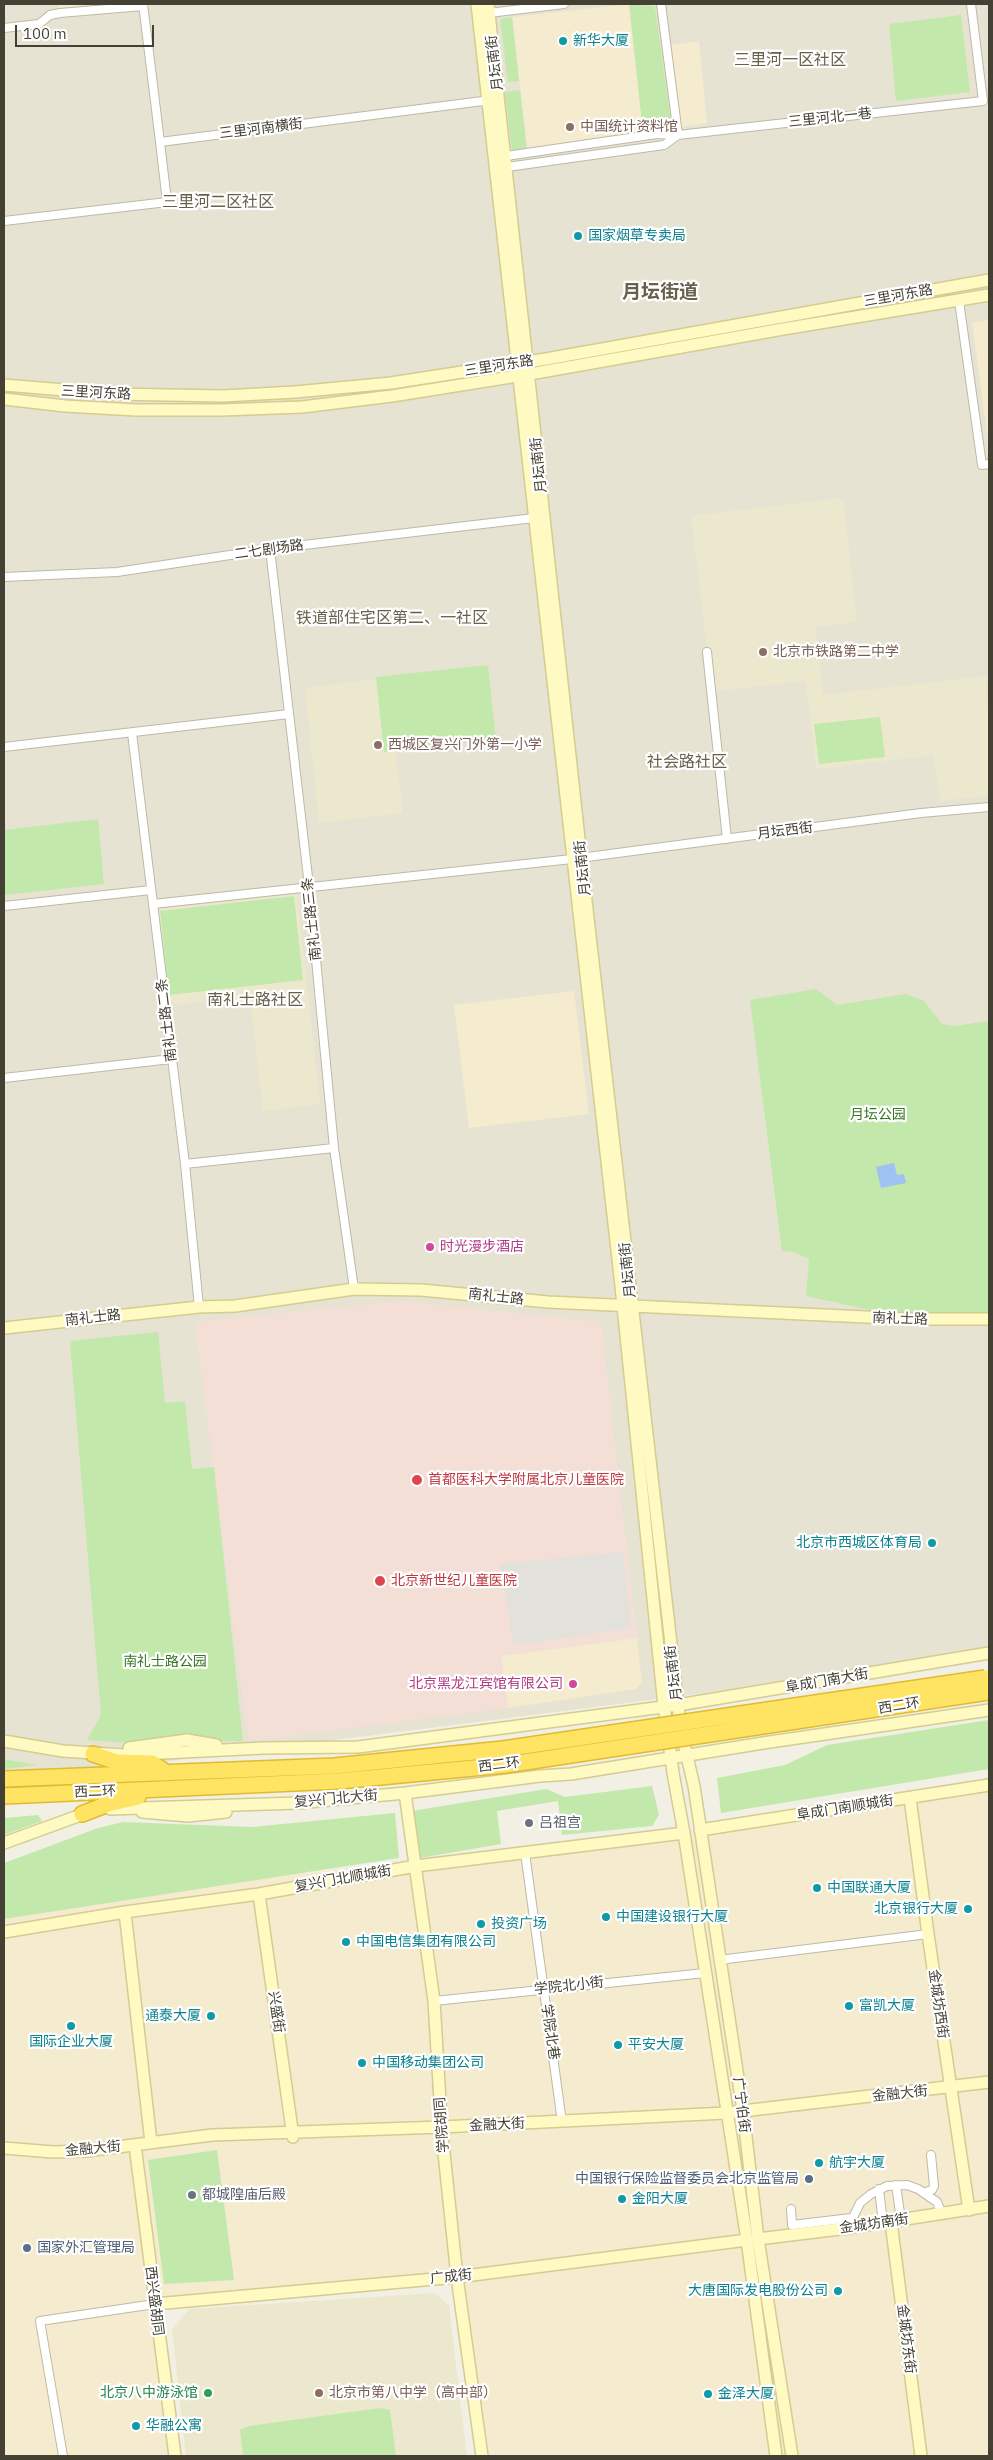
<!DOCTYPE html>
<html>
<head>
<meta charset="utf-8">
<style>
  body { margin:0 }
  #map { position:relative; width:993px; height:2460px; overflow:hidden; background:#f2f0e4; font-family:"IBM Plex Sans",sans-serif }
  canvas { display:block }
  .frame { position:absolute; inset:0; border:5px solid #444034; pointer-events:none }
  .scale { position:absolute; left:15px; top:25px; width:139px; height:22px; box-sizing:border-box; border:2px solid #444034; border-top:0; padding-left:6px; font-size:15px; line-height:18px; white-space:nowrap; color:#444034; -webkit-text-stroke:4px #fff; paint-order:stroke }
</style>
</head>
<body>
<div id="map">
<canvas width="993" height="2460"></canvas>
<div class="frame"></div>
<div class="scale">100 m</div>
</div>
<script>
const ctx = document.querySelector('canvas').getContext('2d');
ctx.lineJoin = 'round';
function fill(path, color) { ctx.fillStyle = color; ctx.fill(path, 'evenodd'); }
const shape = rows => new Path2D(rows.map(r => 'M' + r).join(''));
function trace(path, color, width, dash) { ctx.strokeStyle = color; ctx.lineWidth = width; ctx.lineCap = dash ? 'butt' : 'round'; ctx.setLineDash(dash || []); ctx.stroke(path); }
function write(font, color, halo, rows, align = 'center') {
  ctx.font = font + ' "IBM Plex Sans","Noto Sans SC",sans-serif'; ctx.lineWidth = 4.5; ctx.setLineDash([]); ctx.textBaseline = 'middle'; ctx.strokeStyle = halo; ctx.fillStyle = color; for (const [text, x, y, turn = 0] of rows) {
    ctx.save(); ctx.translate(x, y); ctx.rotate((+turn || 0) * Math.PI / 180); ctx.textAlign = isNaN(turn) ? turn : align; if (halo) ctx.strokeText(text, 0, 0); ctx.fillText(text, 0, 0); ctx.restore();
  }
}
fill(shape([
  [4,4,989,4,989,1657,4,1782]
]), '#e6e3d2');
fill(shape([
  [59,4,104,4,60,8],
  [631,4,655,6,671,122,662,129,527,149,512,17],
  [699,41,707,123,682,127,679,126,671,45],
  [989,320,989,447,972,323],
  [574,991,589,1114,469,1128,454,1005],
  [637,1638,642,1683,636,1689,508,1708,501,1656],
  [989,1784,989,2456,479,2456,457,2277,155,2304,175,2456,4,2456,4,1905,684,1833]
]), '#f5ebce');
fill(shape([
  [843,498,857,622,815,627,823,695,987,676,989,795,940,801,934,755,816,769,806,681,712,691,691,516],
  [488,665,496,739,395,751,403,813,319,823,305,688],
  [297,894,320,1104,263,1111,250,998,172,1005,158,909],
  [435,2293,449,2306,467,2456,186,2456,172,2330,189,2309]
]), '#ece8cd');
fill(shape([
  [400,1301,601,1322,637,1638,501,1656,508,1708,248,1741,195,1322]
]), '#f4dfd6');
fill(shape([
  [629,4,655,6,671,122,662,129,643,132],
  [961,15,970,92,896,101,889,24],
  [512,17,519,81,508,82,500,19],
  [520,90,527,149,512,151,505,92],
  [488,665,496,739,384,752,376,677],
  [880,717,885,757,819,764,814,724],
  [98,819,104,884,4,895,4,830],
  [294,896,303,980,169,995,160,911],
  [816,989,837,1005,906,994,924,1001,942,1024,954,1026,989,1021,989,1312,893,1315,806,1296,809,1259,794,1252,782,1251,750,1000],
  [158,1332,165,1403,185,1401,192,1469,214,1467,243,1741,208,1741,193,1738,164,1737,148,1742,130,1743,87,1740,101,1715,70,1341],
  [989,1720,989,1769,721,1813,717,1778,785,1765,827,1745],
  [4,1759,37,1765,4,1769],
  [652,1786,659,1815,652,1826,562,1835,558,1801,497,1811,501,1844,420,1858,412,1811,546,1789,565,1797],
  [395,1813,399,1858,4,1919,4,1863,98,1828,123,1822,252,1827],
  [38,1815,42,1821,4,1835,4,1818],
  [217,2150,234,2280,164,2284,148,2160],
  [380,2408,390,2410,396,2456,243,2456,240,2430,249,2426]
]), '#c3e8ab');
fill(shape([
  [623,1552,631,1628,514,1645,500,1564]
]), '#e3e1dc');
fill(shape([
  [894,1163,897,1175,904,1174,906,1183,881,1188,876,1167]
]), '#9ec2f1');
const street = shape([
  [143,4,160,142,491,100],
  [661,4,678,135],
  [489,13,564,4],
  [4,28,39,24,50,15,60,13,143,6],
  [506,156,657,134,678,135,983,101,971,4],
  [507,167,664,145,678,135],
  [4,221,167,202,160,142],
  [959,301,982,465,989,464],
  [270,549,309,886,334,1148,354,1289],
  [4,577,117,572,270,549,534,518],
  [707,652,727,839],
  [132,733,185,1164,199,1307],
  [4,747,289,714],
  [153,904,572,859,921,813,989,807],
  [4,906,151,890],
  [4,1078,171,1059],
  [185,1164,334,1148],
  [525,1853,562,2122],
  [719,1960,928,1934],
  [434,2001,705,1973],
  [896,2185,901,2220],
  [879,2189,883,2223],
  [925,2192,932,2190,934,2186,931,2155],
  [791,2209,792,2225,851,2218],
  [848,2228,860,2203,871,2194,887,2186,907,2185,918,2189,937,2202,942,2214],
  [63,2456,40,2321,155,2304]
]);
const secondary = shape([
  [477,4,620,1277,664,1706,673,1773,684,1833,747,2240,776,2456],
  [488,4,581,857,681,1731,694,1786,743,2111,758,2239,792,2456],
  [4,385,113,394,223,396,295,392,391,383,546,359,989,280],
  [4,399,65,406,136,410,222,410,302,407,392,396,530,374,783,329,989,295],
  [4,1328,199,1307,235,1306,354,1289,421,1290,548,1302,908,1319,989,1319],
  [700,1728,743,1721],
  [4,1741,63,1751,124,1755,263,1748,358,1747,678,1705,989,1653],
  [129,1748,187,1740,216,1745],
  [405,1793,434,2001,442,2134,457,2277,482,2456],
  [910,1798,928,1934,969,2210],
  [110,1809,298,1803,405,1793,540,1776,571,1774,763,1743,989,1710],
  [142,1812,188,1816,226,1812],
  [700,1830,989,1785],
  [4,1843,89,1812],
  [259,1894,293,2137],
  [125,1912,151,2143],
  [4,1932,125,1912,259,1894,416,1866,684,1833],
  [135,2145,175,2456],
  [4,2148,53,2152,86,2151,212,2135,442,2127,726,2113,989,2082],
  [891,2222,921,2456],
  [758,2239,848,2228,989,2206],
  [155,2304,457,2277,747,2240]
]);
const highway = shape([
  [93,1754,117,1762,152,1763,167,1773],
  [4,1779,334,1766,503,1749],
  [4,1796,339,1781,505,1765],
  [82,1814,108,1804,138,1797]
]);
trace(street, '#beb9a6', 10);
trace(secondary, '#d4cc92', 14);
trace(highway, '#e0bb30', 18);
trace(street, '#fff', 8);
trace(secondary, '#fffac1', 11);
trace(highway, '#ffe362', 15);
const highwayBridge = shape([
  [503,1749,985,1678],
  [505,1765,988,1692]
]);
trace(highwayBridge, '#e0bb30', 18, []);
trace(highwayBridge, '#ffe362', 15);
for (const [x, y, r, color] of [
  [563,41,5,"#0f9aa8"],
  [570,127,5,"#8d6e63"],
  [578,236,5,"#0f9aa8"],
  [763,652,5,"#8d6e63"],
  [378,745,5,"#8d6e63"],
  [430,1247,5,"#d1479c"],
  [417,1480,6,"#e0444e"],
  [932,1543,5,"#0f9aa8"],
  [380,1581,6,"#e0444e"],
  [573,1684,5,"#d1479c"],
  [529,1823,5,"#6b7280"],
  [817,1888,5,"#0f9aa8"],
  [968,1909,5,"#0f9aa8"],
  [606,1917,5,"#0f9aa8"],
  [481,1924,5,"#0f9aa8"],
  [346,1942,5,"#0f9aa8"],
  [849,2006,5,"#0f9aa8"],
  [211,2016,5,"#0f9aa8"],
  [71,2026,5,"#0f9aa8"],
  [618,2045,5,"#0f9aa8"],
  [362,2063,5,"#0f9aa8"],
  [819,2163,5,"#0f9aa8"],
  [809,2179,5,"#5c6f8a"],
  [192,2195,5,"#6b7280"],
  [622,2199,5,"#0f9aa8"],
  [27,2248,5,"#5c6f8a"],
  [838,2291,5,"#0f9aa8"],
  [208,2393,5,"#2e9e5b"],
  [319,2393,5,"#8d6e63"],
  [708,2394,5,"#0f9aa8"],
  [136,2426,5,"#0f9aa8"]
]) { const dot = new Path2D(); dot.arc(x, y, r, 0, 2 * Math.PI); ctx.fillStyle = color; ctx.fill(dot); trace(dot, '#fff', 2); }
write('14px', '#0d838f', '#fff', [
  ["新华大厦",573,41],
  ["国家烟草专卖局",588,236],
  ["北京市西城区体育局",922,1543,"right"],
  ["中国联通大厦",827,1888],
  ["北京银行大厦",958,1909,"right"],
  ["中国建设银行大厦",616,1917],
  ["投资广场",491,1924],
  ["中国电信集团有限公司",356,1942],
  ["富凯大厦",859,2006],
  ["通泰大厦",201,2016,"right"],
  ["国际企业大厦",71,2042,"center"],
  ["平安大厦",628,2045],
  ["中国移动集团公司",372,2063],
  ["航宇大厦",829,2163],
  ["金阳大厦",632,2199],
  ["大唐国际发电股份公司",828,2291,"right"],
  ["金泽大厦",718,2394],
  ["华融公寓",146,2426]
], 'left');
write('14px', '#444034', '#fff', [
  ["月坛南街",495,63,-97],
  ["三里河北一巷",830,118,-6],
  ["三里河南横街",261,129,-7],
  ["三里河东路",898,296,-10],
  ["三里河东路",499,366,-9],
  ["三里河东路",96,393,3],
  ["月坛南街",539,465,-96],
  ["二七剧场路",269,550,-8],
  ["月坛西街",785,831,-7],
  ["月坛南街",583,868,-96],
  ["南礼士路三条",312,919,-96],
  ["南礼士路二条",167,1020,-97],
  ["月坛南街",628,1270,-96],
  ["南礼士路",496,1297,6],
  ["南礼士路",93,1318,-6],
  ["南礼士路",900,1319,2],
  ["月坛南街",674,1673,-97],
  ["阜成门南大街",827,1681,-10],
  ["西二环",899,1706,-9],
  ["西二环",499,1765,-7],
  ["西二环",95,1792,-2],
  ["复兴门北大街",336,1799,-5],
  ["阜成门南顺城街",845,1808,-9],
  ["复兴门北顺城街",343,1879,-10],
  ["学院北小街",569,1986,-6],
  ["金城坊西街",938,2004,82],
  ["兴盛街",276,2012,82],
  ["学院北巷",550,2032,82],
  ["金融大街",900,2094,-6],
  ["广宁伯街",741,2105,83],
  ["学院胡同",442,2125,-94],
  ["金融大街",497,2125,-3],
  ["金融大街",93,2149,-5],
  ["金城坊南街",874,2224,-8],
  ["广成街",451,2277,-6],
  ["西兴盛胡同",154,2301,83],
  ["金城坊东街",906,2339,83]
]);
write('14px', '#785e54', '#fff', [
  ["中国统计资料馆",580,127],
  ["北京市铁路第二中学",773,652],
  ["西城区复兴门外第一小学",388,745],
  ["北京市第八中学（高中部）",329,2393]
], 'left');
write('14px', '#387726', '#fff', [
  ["月坛公园",878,1115],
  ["南礼士路公园",165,1662]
]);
write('14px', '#b23c85', '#fff', [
  ["时光漫步酒店",440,1247],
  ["北京黑龙江宾馆有限公司",563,1684,"right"]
], 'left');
write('14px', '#be3a42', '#fff', [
  ["首都医科大学附属北京儿童医院",428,1480],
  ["北京新世纪儿童医院",391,1581]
], 'left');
write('14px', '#5b616d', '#fff', [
  ["吕祖宫",539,1823],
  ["都城隍庙后殿",202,2195]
], 'left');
write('14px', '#4e5e75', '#fff', [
  ["中国银行保险监督委员会北京监管局",799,2179],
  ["国家外汇管理局",37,2248,"left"]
], 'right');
write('14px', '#27864d', '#fff', [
  ["北京八中游泳馆",198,2393]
], 'right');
write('16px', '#67604b', '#fff', [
  ["三里河一区社区",790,60],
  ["三里河二区社区",218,202],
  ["铁道部住宅区第二、一社区",392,618],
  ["社会路社区",687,762],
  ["南礼士路社区",255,1000]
]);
write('bold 19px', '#67604b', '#fff', [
  ["月坛街道",660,293]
]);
</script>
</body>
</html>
